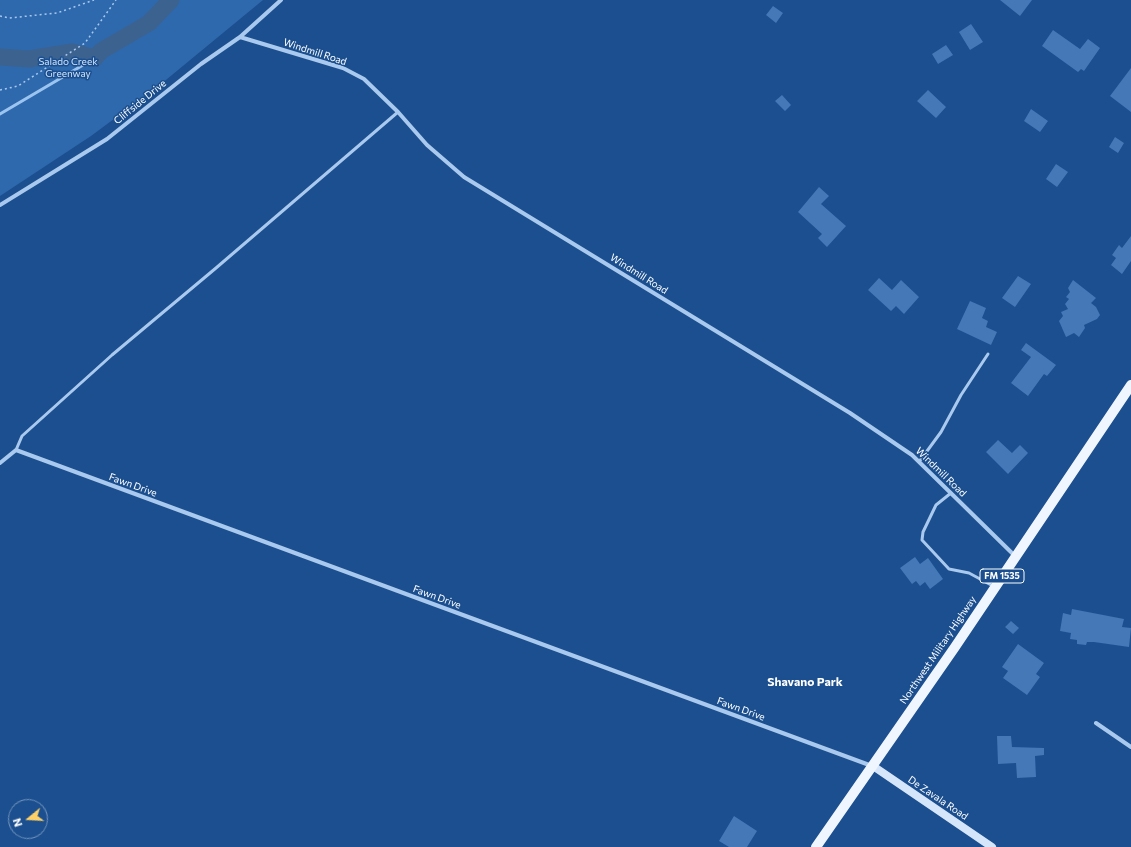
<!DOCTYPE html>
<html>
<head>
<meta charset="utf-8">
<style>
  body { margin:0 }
  #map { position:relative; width:1131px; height:847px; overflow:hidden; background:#1b4f8f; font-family:Commissioner,sans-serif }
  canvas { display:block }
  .north { position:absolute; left:8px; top:799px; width:40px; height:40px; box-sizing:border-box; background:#1b4f8f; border:1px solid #7695bc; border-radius:50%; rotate:252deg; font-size:11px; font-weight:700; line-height:16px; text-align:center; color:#fff }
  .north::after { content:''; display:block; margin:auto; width:14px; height:18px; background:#ffd166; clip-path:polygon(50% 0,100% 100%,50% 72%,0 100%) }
</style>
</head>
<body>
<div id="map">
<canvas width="1131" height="847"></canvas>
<div class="north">N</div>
</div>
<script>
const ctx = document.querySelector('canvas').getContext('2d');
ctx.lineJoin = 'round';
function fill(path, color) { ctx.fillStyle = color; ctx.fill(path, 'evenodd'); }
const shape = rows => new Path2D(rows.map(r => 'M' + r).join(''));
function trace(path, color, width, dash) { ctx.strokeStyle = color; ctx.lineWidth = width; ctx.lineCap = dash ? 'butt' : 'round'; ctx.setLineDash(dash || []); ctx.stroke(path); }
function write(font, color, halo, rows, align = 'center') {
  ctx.font = font + ' Commissioner,sans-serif'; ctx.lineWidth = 3; ctx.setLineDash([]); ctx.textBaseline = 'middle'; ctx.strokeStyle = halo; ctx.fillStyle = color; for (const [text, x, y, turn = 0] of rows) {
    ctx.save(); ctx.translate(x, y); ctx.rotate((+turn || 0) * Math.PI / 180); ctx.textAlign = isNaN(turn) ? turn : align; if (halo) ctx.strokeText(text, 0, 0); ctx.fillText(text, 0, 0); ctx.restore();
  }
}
fill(shape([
  [0,0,263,0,161,84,91,136,0,196]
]), '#2e69ad');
trace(shape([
  [0,114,95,58]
]), '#9cc4f0', 3);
trace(shape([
  [0,57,29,59,72,52,95,58,101,51,149,23,171,0]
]), '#3c6290', 17);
fill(shape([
  [1000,0,1032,0,1020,16],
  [773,6,783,13,776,23,766,15],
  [971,24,983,42,970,50,959,32],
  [1053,30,1080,49,1088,39,1100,48,1084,71,1081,69,1078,72,1042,46],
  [946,45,953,55,938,64,932,54],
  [1131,68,1131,112,1110,96],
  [928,90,946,107,936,118,917,101],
  [782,95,791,105,785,111,775,101],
  [1031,109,1048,121,1040,132,1024,121],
  [1115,137,1124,143,1118,153,1109,147],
  [1056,164,1068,172,1057,187,1046,179],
  [819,187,829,196,821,204,846,226,827,247,818,238,822,234,798,212],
  [1131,236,1131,261,1122,274,1111,265,1116,258,1112,255,1119,245,1122,248],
  [1018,276,1031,284,1015,307,1002,298],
  [879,278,892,290,901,280,919,297,904,314,896,306,891,311,868,290],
  [1073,280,1096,298,1091,303,1096,307,1100,315,1097,319,1084,325,1085,328,1079,337,1074,333,1066,337,1059,321,1063,316,1061,312,1068,309,1065,304,1069,299,1066,297,1070,292,1068,288],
  [970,301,986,308,982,318,988,321,986,327,997,332,991,345,957,329],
  [1026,343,1056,365,1047,376,1044,374,1028,396,1011,383,1031,357,1021,350],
  [998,440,1012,453,1020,445,1028,453,1008,474,986,452],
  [915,557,920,564,928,558,943,579,930,589,925,582,920,586,916,581,912,584,900,568],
  [1072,609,1124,619,1122,627,1131,628,1129,647,1094,642,1087,642,1086,645,1077,644,1077,640,1070,639,1071,633,1060,631,1063,613,1071,615],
  [1011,621,1019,628,1013,634,1005,627],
  [1018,644,1044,663,1036,674,1040,677,1027,695,1003,678,1008,671,1002,667],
  [997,736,1011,736,1012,747,1044,748,1044,755,1035,756,1036,777,1017,778,1016,763,998,764],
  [734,816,757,831,747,847,729,847,719,841]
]), '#4478b7');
trace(shape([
  [0,16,9,18,57,13,94,0],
  [0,90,18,86,85,43,116,0]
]), '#a9c9ee', 1.5, [2, 3]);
trace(shape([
  [16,450,22,436,112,355,216,268,398,112],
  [919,462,941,432,961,395,988,354],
  [951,493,936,505,923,532,922,540,949,569,969,573,993,586]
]), '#a9c9ee', 3);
trace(shape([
  [240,37,343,68,364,79,398,112,427,145,464,177,850,413,912,455,1015,556],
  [0,205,107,139,201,64,240,37,281,0],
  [0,463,16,450,872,766],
  [1096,723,1131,747]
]), '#a9c9ee', 4);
trace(shape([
  [873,766,992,847]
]), '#d6e6fa', 8);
trace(shape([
  [816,847,955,647,1131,385]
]), '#f0f6ff', 10);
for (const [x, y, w] of [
  [1002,576,44]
]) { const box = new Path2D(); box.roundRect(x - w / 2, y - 7, w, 14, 3); ctx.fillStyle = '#1b4f8f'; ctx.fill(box); trace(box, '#fff', 1); }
write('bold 9px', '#fff', null, [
  ["FM 1535",1002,576]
]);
write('10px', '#fff', '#1b4f8f', [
  ["Windmill Road",315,52,18],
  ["Cliffside Drive",140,102,-39],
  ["Windmill Road",639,274,32],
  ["Windmill Road",941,472,44],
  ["Fawn Drive",133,485,20],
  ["Fawn Drive",437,597,20],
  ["Northwest Military Highway",938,650,-56],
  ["Fawn Drive",741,709,20],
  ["De Zavala Road",938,798,34]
]);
write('10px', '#cfe3fa', '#1b4f8f', [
  ["Salado Creek",68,62],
  ["Greenway",68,74]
]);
write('bold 12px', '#fff', '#1b4f8f', [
  ["Shavano Park",805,682]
]);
</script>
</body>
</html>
